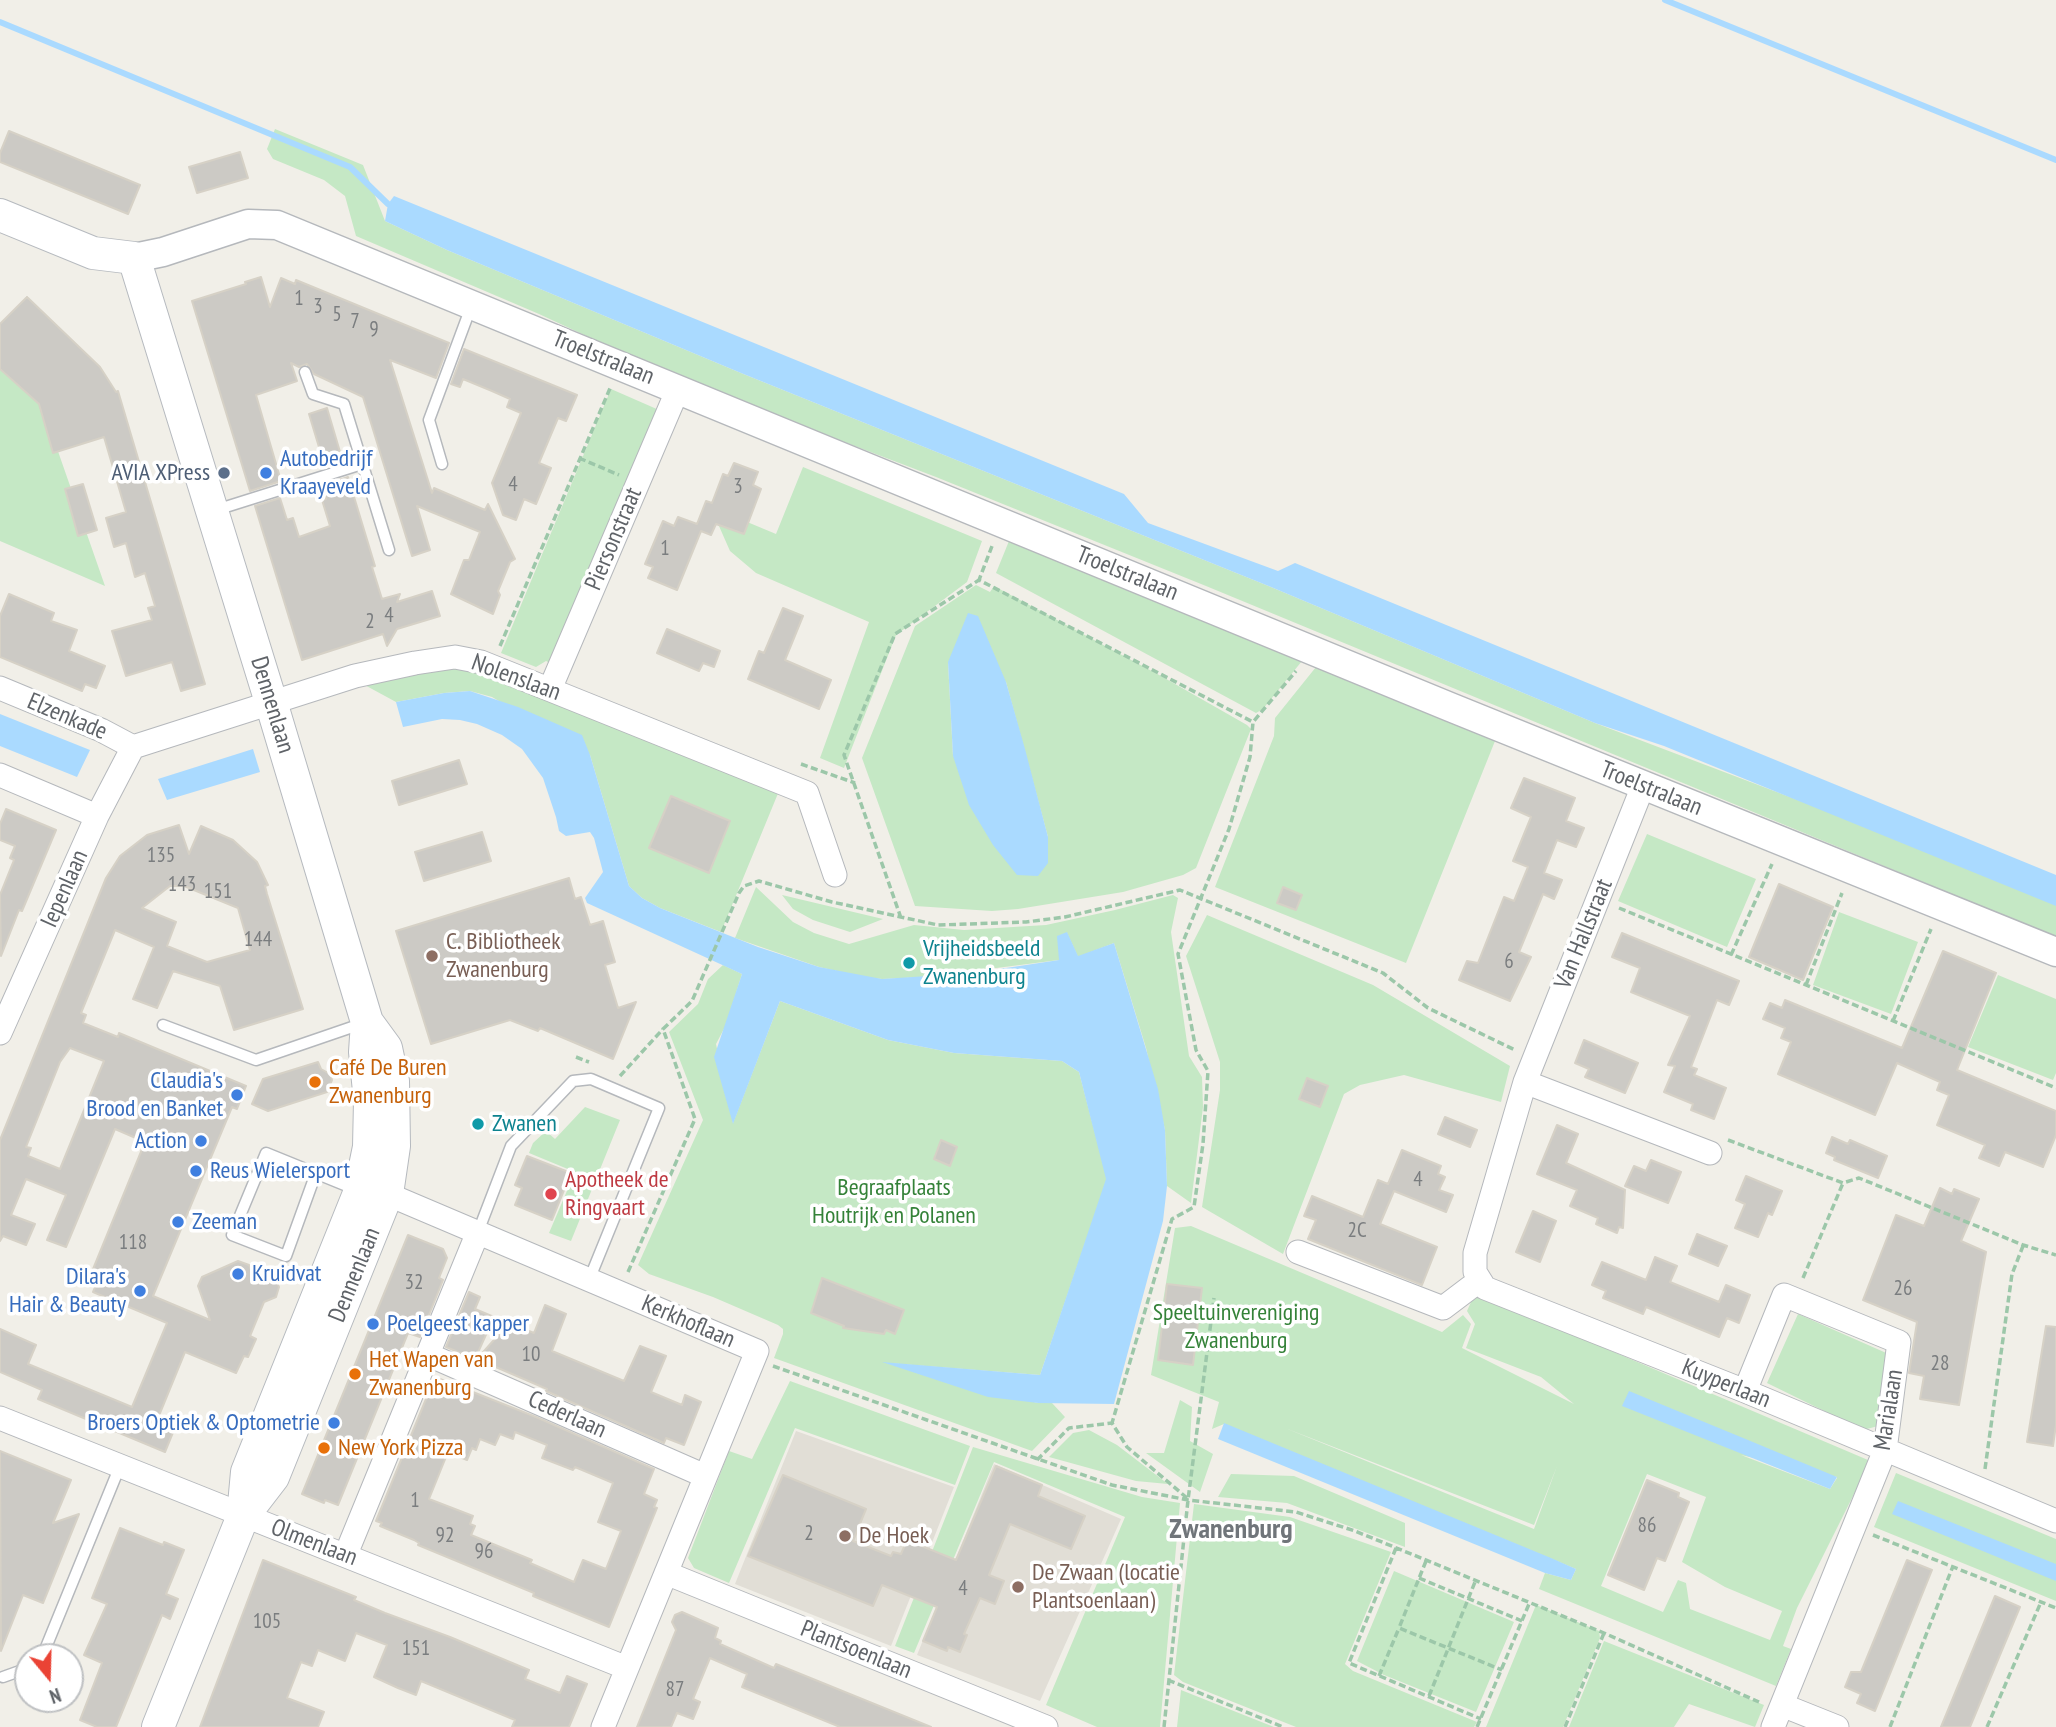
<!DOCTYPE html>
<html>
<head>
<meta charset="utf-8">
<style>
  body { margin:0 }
  #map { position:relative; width:2056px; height:1727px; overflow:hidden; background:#f1efe8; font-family:"PT Sans Narrow",sans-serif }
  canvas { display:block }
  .north { position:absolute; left:14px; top:1643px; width:70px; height:70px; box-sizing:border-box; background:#fff; border:2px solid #bfc1c3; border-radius:50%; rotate:161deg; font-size:19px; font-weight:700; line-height:28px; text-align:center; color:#5f6368 }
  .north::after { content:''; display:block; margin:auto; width:24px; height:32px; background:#ea4335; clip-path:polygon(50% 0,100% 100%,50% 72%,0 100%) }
</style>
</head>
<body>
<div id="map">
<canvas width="2056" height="1727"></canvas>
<div class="north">N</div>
</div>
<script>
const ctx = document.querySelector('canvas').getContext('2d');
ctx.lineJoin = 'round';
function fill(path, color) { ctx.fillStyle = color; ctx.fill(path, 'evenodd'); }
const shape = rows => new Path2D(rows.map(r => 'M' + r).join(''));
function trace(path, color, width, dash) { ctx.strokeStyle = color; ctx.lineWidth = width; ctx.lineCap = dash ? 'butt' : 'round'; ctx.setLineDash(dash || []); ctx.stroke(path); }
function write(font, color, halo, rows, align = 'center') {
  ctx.font = font + ' "PT Sans Narrow",sans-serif'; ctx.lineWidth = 7; ctx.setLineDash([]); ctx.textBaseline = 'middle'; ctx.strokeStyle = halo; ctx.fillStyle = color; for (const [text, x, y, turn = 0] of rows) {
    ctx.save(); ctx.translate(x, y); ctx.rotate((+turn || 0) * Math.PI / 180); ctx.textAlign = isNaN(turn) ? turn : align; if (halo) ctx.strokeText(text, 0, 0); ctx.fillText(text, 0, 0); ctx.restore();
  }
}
fill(shape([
  [796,1431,954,1487,891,1646,735,1584],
  [994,1464,1121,1519,1040,1701,917,1655]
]), '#e1ded6');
fill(shape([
  [275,129,363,165,385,221,447,250,741,373,1271,587,1595,723,2056,898,2056,937,1206,586,936,477,679,379,539,314,356,236,345,196,324,180,273,159,267,149],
  [0,354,38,394,105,586,0,541],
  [611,389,659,410,552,664,546,661,536,667,501,653],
  [803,467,982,541,967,582,896,635,844,768,820,758,869,622,756,573,730,551,715,517,716,509,776,534],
  [1009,541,1162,604,1302,661,1263,709,1256,713,996,573],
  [976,585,990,592,994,586,1161,676,1247,725,1251,729,1196,868,1183,875,1123,892,1018,909,992,911,915,906,862,758,915,626],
  [948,662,1006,682,1048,837,953,756],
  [464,666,779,791,721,932,660,908,642,898,629,886,590,755,492,697,470,691,444,693,396,702,361,683],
  [1316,667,1495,741,1406,963,1215,887,1274,736,1275,718],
  [1647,834,1756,879,1727,947,1618,901],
  [756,887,793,922,814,933,849,944,914,925,964,930,1046,925,1115,910,1173,895,1178,898,1171,932,1189,1056,1202,1077,1203,1107,1191,1203,1167,1186,1165,1130,1146,1048,1114,943,1078,957,1067,933,1059,960,926,977,882,979,863,977,819,967,735,938],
  [782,895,883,919,850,932,813,920,793,909],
  [1839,912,1918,942,1891,1014,1813,985],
  [1207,915,1373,985,1510,1066,1501,1102,1404,1075,1360,1085,1344,1094,1283,1254,1202,1207,1220,1090,1220,1062,1186,956],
  [723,965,742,974,726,1025,716,1044,733,1123,780,1001,888,1040,954,1053,1062,1061,1079,1072,1107,1179,1040,1375,887,1363,935,1378,1038,1403,1052,1403,1065,1417,1032,1451,774,1358,783,1334,783,1329,778,1325,713,1297,649,1274,638,1265,703,1120,669,1032,698,1004,708,979],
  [1998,975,2056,999,2056,1073,2053,1080,1968,1047],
  [585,1107,620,1120,571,1241,549,1233,575,1172,529,1153,533,1143,546,1131,555,1139],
  [1191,1226,1442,1332,1463,1315,1471,1324,1462,1348,1574,1404,1541,1377,1466,1348,1475,1324,1467,1311,1475,1293,1868,1460,1856,1490,1797,1608,1783,1646,1791,1649,1776,1686,1539,1589,1545,1573,1571,1580,1576,1569,1224,1424,1212,1429,1219,1402,1151,1375,1175,1228],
  [1285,1428,1534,1525,1557,1466,1534,1529],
  [1741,1455,1837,1477,1837,1478,1830,1489],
  [1647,1474,1706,1497,1682,1562,1725,1587,1782,1611,1770,1640,1690,1609,1686,1583,1678,1580,1663,1612,1601,1586],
  [1798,1314,1893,1356,1878,1426,1863,1430,1767,1383],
  [790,1381,970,1446,955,1485,795,1428,729,1583,694,1568,688,1558,729,1451,752,1459],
  [1180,1400,1192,1407,1190,1441,1213,1454,1200,1492,1146,1453,1164,1453],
  [1089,1430,1117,1445,1168,1484,1136,1481,1049,1457,1073,1433],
  [973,1447,1142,1497,1180,1503,1160,1727,1097,1727,1046,1705,1125,1517,994,1462,914,1653,895,1646],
  [1896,1473,2056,1539,2056,1601,1874,1527],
  [1231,1474,1294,1476,1405,1523,1405,1547,1287,1503,1218,1497],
  [1194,1504,1290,1517,1391,1552,1345,1664,1353,1671,1477,1722,1474,1727,1296,1727,1183,1682,1174,1675],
  [1394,1571,1514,1622,1476,1712,1384,1675,1357,1661],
  [1536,1605,1599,1631,1600,1638,1563,1727,1486,1727],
  [1604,1641,1764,1705,1755,1727,1689,1704,1674,1727,1569,1727],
  [1181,1690,1274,1727,1177,1727]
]), '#c5e8c5');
fill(shape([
  [394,196,1124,494,1148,523,1278,571,1295,563,2056,875,2056,906,1664,746,1595,723,1271,587,741,373,447,250,385,221,388,204],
  [968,613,978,616,1006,682,1025,749,1048,837,1048,863,1038,876,1017,875,993,845,969,805,953,756,948,662],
  [470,691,518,707,582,735,590,755,629,886,642,898,660,908,758,947,819,967,882,979,973,973,1059,960,1057,936,1067,932,1078,956,1114,943,1158,1089,1165,1130,1167,1186,1163,1221,1114,1404,1038,1403,988,1397,882,1362,1040,1375,1106,1179,1079,1072,1062,1061,954,1053,888,1040,780,1001,733,1124,714,1057,742,974,587,903,585,898,603,872,594,838,590,832,566,836,559,831,556,817,543,778,522,749,502,735,477,724,460,720,442,719,403,727,396,702,444,693],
  [0,714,90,750,77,777,0,746],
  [253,749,260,772,167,800,158,779],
  [1629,1391,1748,1440,1837,1477,1830,1489,1622,1406],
  [1224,1423,1551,1558,1576,1569,1571,1580,1545,1573,1218,1439],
  [1898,1501,2056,1564,2056,1581,1892,1514]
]), '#aadaff');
trace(shape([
  [1665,0,2056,160],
  [0,22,350,167,388,204]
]), '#aadaff', 6);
const building = shape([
  [9,131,140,185,128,214,0,162,0,153,9,131],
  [240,152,248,178,197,193,189,167,240,152],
  [261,277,270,307,281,278,295,284,296,280,449,343,436,378,390,360,432,493,434,488,485,510,488,504,515,559,510,562,498,591,500,595,493,614,451,594,464,560,469,560,480,532,417,506,430,550,412,556,363,397,314,374,307,364,299,367,291,363,297,381,256,395,281,481,250,491,192,301,246,284,245,282,261,277],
  [27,297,100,367,116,392,118,391,205,684,181,691,172,662,126,676,112,631,152,620,148,608,155,606,145,573,135,577,126,543,114,547,106,518,126,512,104,437,53,453,39,404,0,369,0,324,27,297],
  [464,349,577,395,566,421,558,418,539,463,551,468,536,504,524,499,516,520,503,515,492,483,521,413,507,407,510,399,492,391,463,379,460,387,451,384,464,349],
  [327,408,343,462,325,467,309,414,327,408],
  [734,463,758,472,753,485,761,489,744,534,716,524,711,535,701,531,677,590,648,578,653,567,645,564,663,521,674,526,678,517,697,524,706,501,712,503,723,474,728,476,734,463],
  [348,477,375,566,372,567,382,599,400,594,397,602,432,591,440,616,397,629,387,646,383,634,302,660,255,506,280,498,287,520,293,518,299,537,330,526,322,500,326,499,322,486,348,477],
  [83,484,97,530,78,536,65,489,83,484],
  [9,594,54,613,51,621,77,630,69,651,105,666,96,688,85,684,82,691,0,657,0,616,9,594],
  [783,608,803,616,785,660,831,680,819,709,748,679,759,651,764,653,783,608],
  [667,629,720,651,714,667,703,663,699,671,657,653,667,629],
  [459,760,467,784,399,805,392,781,459,760],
  [1524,778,1575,798,1566,821,1584,828,1576,847,1557,840,1544,873,1562,880,1554,899,1543,894,1519,952,1531,957,1510,1001,1459,980,1467,961,1478,963,1504,897,1514,901,1528,867,1513,861,1531,817,1511,808,1524,778],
  [671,796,730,821,709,873,649,848,671,796],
  [6,809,56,830,22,911,19,910,1,956,0,895,14,860,10,858,15,846,0,840,0,824,6,809],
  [179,825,189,854,201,826,233,840,257,862,268,885,265,886,267,894,303,1009,234,1030,220,986,173,971,157,1008,133,999,154,947,115,930,81,1013,86,1015,83,1023,118,1037,119,1033,246,1086,237,1109,232,1107,153,1296,210,1320,198,1286,202,1277,238,1261,249,1265,254,1276,265,1272,275,1277,279,1287,276,1297,264,1302,250,1336,256,1339,248,1357,244,1356,236,1373,185,1352,158,1418,176,1425,165,1452,38,1399,42,1390,0,1372,0,1329,36,1345,28,1364,132,1407,167,1323,93,1292,99,1278,91,1274,145,1142,115,1129,66,1247,47,1240,66,1195,26,1179,11,1215,35,1224,26,1245,3,1236,0,1241,0,1140,106,878,120,856,147,835,179,825],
  [170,886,184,886,238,908,250,950,207,962,167,946,176,922,142,908,170,886],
  [70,1048,104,1061,60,1169,28,1156,31,1148,26,1147,60,1062,70,1048],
  [482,832,491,861,424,881,415,852,482,832],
  [569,878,575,899,581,897,590,925,603,921,615,962,605,965,618,1008,636,1002,613,1059,540,1028,538,1031,510,1020,431,1044,396,931,569,878],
  [1779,884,1833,907,1803,980,1749,957,1779,884],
  [1283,887,1302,895,1296,910,1277,903,1283,887],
  [1622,933,1739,981,1729,1005,1717,1000,1691,1067,1697,1069,1694,1075,1726,1088,1714,1119,1691,1110,1693,1104,1664,1092,1675,1066,1668,1065,1690,1016,1631,992,1640,968,1612,957,1622,933],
  [1943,951,1996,973,1957,1070,2056,1111,2056,1135,2043,1167,2005,1152,1999,1166,1979,1158,1985,1145,1937,1125,1949,1095,1937,1090,1940,1082,1897,1063,1875,1115,1778,1074,1791,1042,1781,1038,1785,1028,1763,1019,1770,1003,1782,1008,1785,1000,1902,1048,1943,951],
  [1584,1040,1638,1063,1625,1093,1585,1077,1589,1069,1575,1063,1584,1040],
  [318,1062,321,1069,330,1074,332,1080,327,1092,268,1111,252,1104,263,1079,318,1062],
  [1307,1078,1328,1086,1320,1107,1299,1099,1307,1078],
  [1445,1117,1477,1130,1470,1147,1438,1134,1445,1117],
  [1557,1125,1578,1134,1566,1163,1625,1190,1623,1228,1619,1227,1617,1233,1596,1224,1598,1218,1570,1206,1577,1190,1537,1174,1557,1125],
  [1832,1137,1848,1144,1850,1140,1887,1156,1878,1178,1834,1160,1835,1157,1826,1153,1832,1137],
  [941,1140,957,1147,950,1166,934,1159,941,1140],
  [1402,1150,1441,1166,1438,1174,1445,1177,1439,1190,1453,1195,1446,1212,1394,1191,1380,1224,1437,1247,1422,1285,1308,1239,1316,1220,1304,1216,1312,1196,1363,1217,1378,1180,1388,1184,1402,1150],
  [527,1156,571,1173,552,1220,515,1205,522,1188,515,1185,527,1156],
  [1651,1160,1681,1172,1668,1203,1625,1186,1634,1166,1646,1171,1651,1160],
  [1746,1176,1782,1191,1772,1215,1768,1213,1758,1237,1735,1228,1745,1204,1736,1200,1746,1176],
  [1940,1188,1952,1194,1954,1189,1979,1199,1961,1241,1986,1252,1959,1405,1920,1399,1924,1376,1909,1373,1917,1322,1863,1300,1896,1215,1924,1226,1940,1188],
  [1533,1211,1556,1221,1540,1262,1516,1252,1533,1211],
  [1697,1234,1727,1246,1718,1266,1689,1254,1697,1234],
  [408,1235,443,1249,447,1258,439,1278,443,1280,420,1337,408,1333,338,1505,325,1500,324,1503,302,1494,408,1235],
  [1655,1257,1677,1266,1670,1282,1719,1302,1726,1285,1750,1295,1739,1323,1727,1318,1719,1337,1646,1307,1643,1314,1603,1298,1606,1291,1592,1285,1602,1262,1646,1280,1655,1257],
  [822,1278,904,1310,895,1334,886,1330,884,1334,843,1328,844,1326,811,1313,822,1278],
  [1167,1284,1202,1288,1193,1365,1158,1360,1167,1284],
  [469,1292,480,1297,475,1309,494,1317,475,1359,446,1347,469,1292],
  [545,1305,566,1314,552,1351,624,1381,640,1346,666,1356,651,1392,682,1405,685,1395,701,1402,684,1445,666,1438,664,1443,546,1391,547,1389,477,1359,509,1323,534,1333,545,1305],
  [2046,1326,2056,1327,2056,1425,2053,1446,2027,1442,2046,1326],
  [435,1377,536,1417,654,1469,644,1494,657,1500,654,1507,657,1508,609,1627,533,1596,534,1593,418,1545,419,1543,414,1540,380,1526,382,1523,376,1521,435,1377],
  [515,1432,547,1445,542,1458,573,1470,575,1467,613,1483,598,1522,621,1531,606,1569,583,1560,574,1582,530,1563,532,1560,471,1535,475,1526,470,1524,473,1516,429,1499,448,1452,467,1460,472,1448,476,1450,480,1439,495,1445,500,1434,513,1439,515,1432],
  [0,1451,71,1480,53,1523,79,1514,43,1603,23,1595,1,1651,0,1451],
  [996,1466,1042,1485,1038,1496,1085,1516,1071,1549,1010,1524,989,1575,1004,1581,995,1604,980,1598,964,1634,967,1635,960,1652,948,1647,947,1651,923,1641,937,1607,882,1585,873,1606,748,1556,783,1475,866,1509,853,1541,891,1556,893,1552,901,1554,907,1540,956,1560,996,1466],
  [1647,1480,1679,1493,1678,1497,1689,1502,1665,1561,1657,1558,1644,1590,1608,1575,1647,1480],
  [120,1528,163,1545,164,1542,184,1550,166,1594,178,1599,170,1619,162,1615,116,1727,97,1727,80,1720,102,1663,84,1655,107,1604,92,1598,120,1528],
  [263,1560,356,1597,354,1600,385,1613,450,1637,529,1670,525,1679,560,1693,567,1676,587,1684,569,1727,512,1727,515,1720,421,1681,416,1695,398,1688,374,1677,387,1645,356,1633,345,1661,318,1650,312,1666,301,1662,287,1698,324,1712,318,1727,200,1727,263,1560],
  [1907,1560,1932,1570,1875,1711,1857,1703,1861,1694,1845,1687,1851,1672,1861,1672,1907,1560],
  [1995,1596,2020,1607,1970,1727,1941,1727,1995,1596],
  [682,1612,718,1628,715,1638,721,1641,720,1644,774,1668,776,1664,931,1727,840,1727,742,1687,747,1674,710,1658,693,1699,700,1702,693,1719,677,1713,671,1727,637,1727,676,1630,672,1622,675,1615,682,1612]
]);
fill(building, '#cccac5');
trace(building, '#d6d1c6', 2);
const service = shape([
  [305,372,313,394,344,404,389,550],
  [442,464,429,420,471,307],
  [216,510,362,464],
  [163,1025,256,1060,364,1023],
  [316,1173,286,1256,232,1235,266,1153,357,1190],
  [478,1232,511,1146,573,1081,591,1079,659,1108,589,1280],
  [42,1657,120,1466],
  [3,1677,28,1668]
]);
const minor = shape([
  [0,688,101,730,133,747],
  [550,689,678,389],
  [133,747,355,676,415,663,455,657,481,662,807,793,835,875],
  [0,775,97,816],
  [1643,786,1525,1082,1475,1253,1475,1272,1485,1288,1745,1391,2056,1521],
  [0,1033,97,816,133,747],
  [1525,1082,1710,1153],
  [373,1193,387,1194,757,1351,603,1727],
  [1298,1252,1443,1308,1480,1280],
  [429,1355,705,1476],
  [1745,1391,1784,1295,1899,1342,1885,1450,1773,1727],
  [0,1418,627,1668],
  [346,1554,478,1232],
  [666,1573,1046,1727],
  [1782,1705,1837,1727]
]);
const tertiary = shape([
  [134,258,163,252,248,224,277,225,1450,707,2056,952]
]);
const secondary = shape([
  [0,215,93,253,134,258,271,702,367,1022,365,1052,370,1101,369,1147,360,1191,247,1472,243,1516],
  [158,1727,243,1516,273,1477,387,1194,394,1146,393,1081,386,1048,367,1022]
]);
trace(service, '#b5b8bc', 13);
trace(minor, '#b5b8bc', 25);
trace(tertiary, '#b5b8bc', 31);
trace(secondary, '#b6babf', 34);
trace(shape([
  [579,458,619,475],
  [992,546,979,580,1253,722],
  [500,646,611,386],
  [801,764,855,783],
  [1619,908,2056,1088],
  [901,918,844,755,895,634,979,580],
  [1731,955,1772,864],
  [1806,985,1842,893],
  [1893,1021,1931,929],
  [576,1057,589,1062],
  [620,1076,663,1029],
  [1728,1140,1843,1183,1859,1178,2023,1245,2056,1255],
  [628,1272,695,1119,663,1029,692,1001,739,893,744,886,759,881,832,902,938,925,1026,922,1065,917,1180,890,1383,973,1428,1008,1515,1050],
  [1803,1278,1843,1183],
  [773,1366,1112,1485,1188,1500,1296,1512,1355,1531,1604,1633,1759,1702],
  [1037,1460,1069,1428,1112,1423],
  [1985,1469,2012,1274,2023,1246],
  [1187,1498,1127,1447,1112,1423,1172,1219,1194,1207,1203,1144,1208,1071,1196,1050,1178,954,1229,829,1250,757,1253,722,1296,671],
  [1873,1535,2056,1608],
  [1396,1548,1349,1663,1481,1719],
  [1426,1561,1399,1628,1502,1670],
  [1419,1578,1522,1621],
  [1379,1676,1399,1628],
  [1168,1680,1283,1727],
  [1429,1696,1475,1582],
  [1164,1727,1188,1500,1214,1298],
  [1477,1727,1529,1604],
  [1565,1727,1604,1633],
  [1890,1727,1953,1566],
  [1987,1727,2041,1602]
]), '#9cc7a9', 3.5, [7, 3.5]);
trace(service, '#fff', 10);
trace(minor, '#fff', 23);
trace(tertiary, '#fff', 28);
trace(secondary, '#fff', 32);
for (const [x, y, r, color] of [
  [224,473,7,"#5c6f8a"],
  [266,473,7,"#3f7fe0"],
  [432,956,7,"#8d6e63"],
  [909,963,7,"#0f9aa8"],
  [315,1082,7,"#e8710a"],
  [237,1095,7,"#3f7fe0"],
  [478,1124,7,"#0f9aa8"],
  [201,1141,7,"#3f7fe0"],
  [196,1171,7,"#3f7fe0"],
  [551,1194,7,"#e0444e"],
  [178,1222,7,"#3f7fe0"],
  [238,1274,7,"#3f7fe0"],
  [140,1291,7,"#3f7fe0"],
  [373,1324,7,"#3f7fe0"],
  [355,1374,7,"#e8710a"],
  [334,1423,7,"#3f7fe0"],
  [324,1448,7,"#e8710a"],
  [845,1536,7,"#8d6e63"],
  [1018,1587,7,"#8d6e63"]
]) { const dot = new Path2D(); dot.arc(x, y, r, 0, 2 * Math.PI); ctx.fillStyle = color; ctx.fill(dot); trace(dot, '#fff', 2.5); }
write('21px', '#7a7d7f', null, [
  ["1",299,299],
  ["3",318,307],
  ["5",337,315],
  ["7",355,322],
  ["9",374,330],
  ["4",513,485],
  ["3",738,487],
  ["1",665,549],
  ["4",389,616],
  ["2",370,622],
  ["135",161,856],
  ["143",182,885],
  ["151",218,892],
  ["144",258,940],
  ["6",1509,962],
  ["4",1418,1180],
  ["2C",1357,1231],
  ["118",133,1243],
  ["32",414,1283],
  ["26",1903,1289],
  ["10",531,1355],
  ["28",1940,1364],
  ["1",415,1501],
  ["86",1647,1526],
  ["2",809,1534],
  ["92",445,1536],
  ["96",484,1552],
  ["4",963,1589],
  ["105",267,1622],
  ["151",416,1649],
  ["87",675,1690]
]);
write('24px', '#5f6368', '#fff', [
  ["Troelstralaan",603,358,22],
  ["Piersonstraat",614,539,-67],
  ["Troelstralaan",1127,574,22],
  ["Nolenslaan",516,678,20],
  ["Dennenlaan",272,705,73],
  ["Elzenkade",67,717,23],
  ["Troelstralaan",1651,789,22],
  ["Iepenlaan",65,889,-66],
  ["Van Hallstraat",1584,934,-68],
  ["Dennenlaan",355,1275,-68],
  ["Kerkhoflaan",688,1322,23],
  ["Kuyperlaan",1726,1384,22],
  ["Marialaan",1889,1410,-81],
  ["Cederlaan",567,1415,24],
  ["Olmenlaan",314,1543,21],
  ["Plantsoenlaan",856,1650,22]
]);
write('24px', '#366cbe', '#fff', [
  ["Autobedrijf",280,459],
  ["Kraayeveld",280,487],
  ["Claudia's",223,1081,"right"],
  ["Brood en Banket",223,1109,"right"],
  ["Action",187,1141,"right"],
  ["Reus Wielersport",210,1171],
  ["Zeeman",192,1222],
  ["Kruidvat",252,1274],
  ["Dilara's",126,1277,"right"],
  ["Hair & Beauty",126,1305,"right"],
  ["Poelgeest kapper",387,1324],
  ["Broers Optiek & Optometrie",320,1423,"right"]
], 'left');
write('24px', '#4e5e75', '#fff', [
  ["AVIA XPress",210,473]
], 'right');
write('24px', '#785e54', '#fff', [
  ["C. Bibliotheek",446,942],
  ["Zwanenburg",446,970],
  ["De Hoek",859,1536],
  ["De Zwaan (locatie",1032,1573],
  ["Plantsoenlaan)",1032,1601]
], 'left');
write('24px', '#0d838f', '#fff', [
  ["Vrijheidsbeeld",923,949],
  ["Zwanenburg",923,977],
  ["Zwanen",492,1124]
], 'left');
write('24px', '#c56008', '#fff', [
  ["Café De Buren",329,1068],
  ["Zwanenburg",329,1096],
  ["Het Wapen van",369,1360],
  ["Zwanenburg",369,1388],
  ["New York Pizza",338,1448]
], 'left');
write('24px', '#be3a42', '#fff', [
  ["Apotheek de",565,1180],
  ["Ringvaart",565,1208]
], 'left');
write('24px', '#348238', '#fff', [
  ["Begraafplaats",894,1188],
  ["Houtrijk en Polanen",894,1216],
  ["Speeltuinvereniging",1236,1313],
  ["Zwanenburg",1236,1341]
]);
write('bold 28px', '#70757a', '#fff', [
  ["Zwanenburg",1231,1530]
]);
</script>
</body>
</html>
